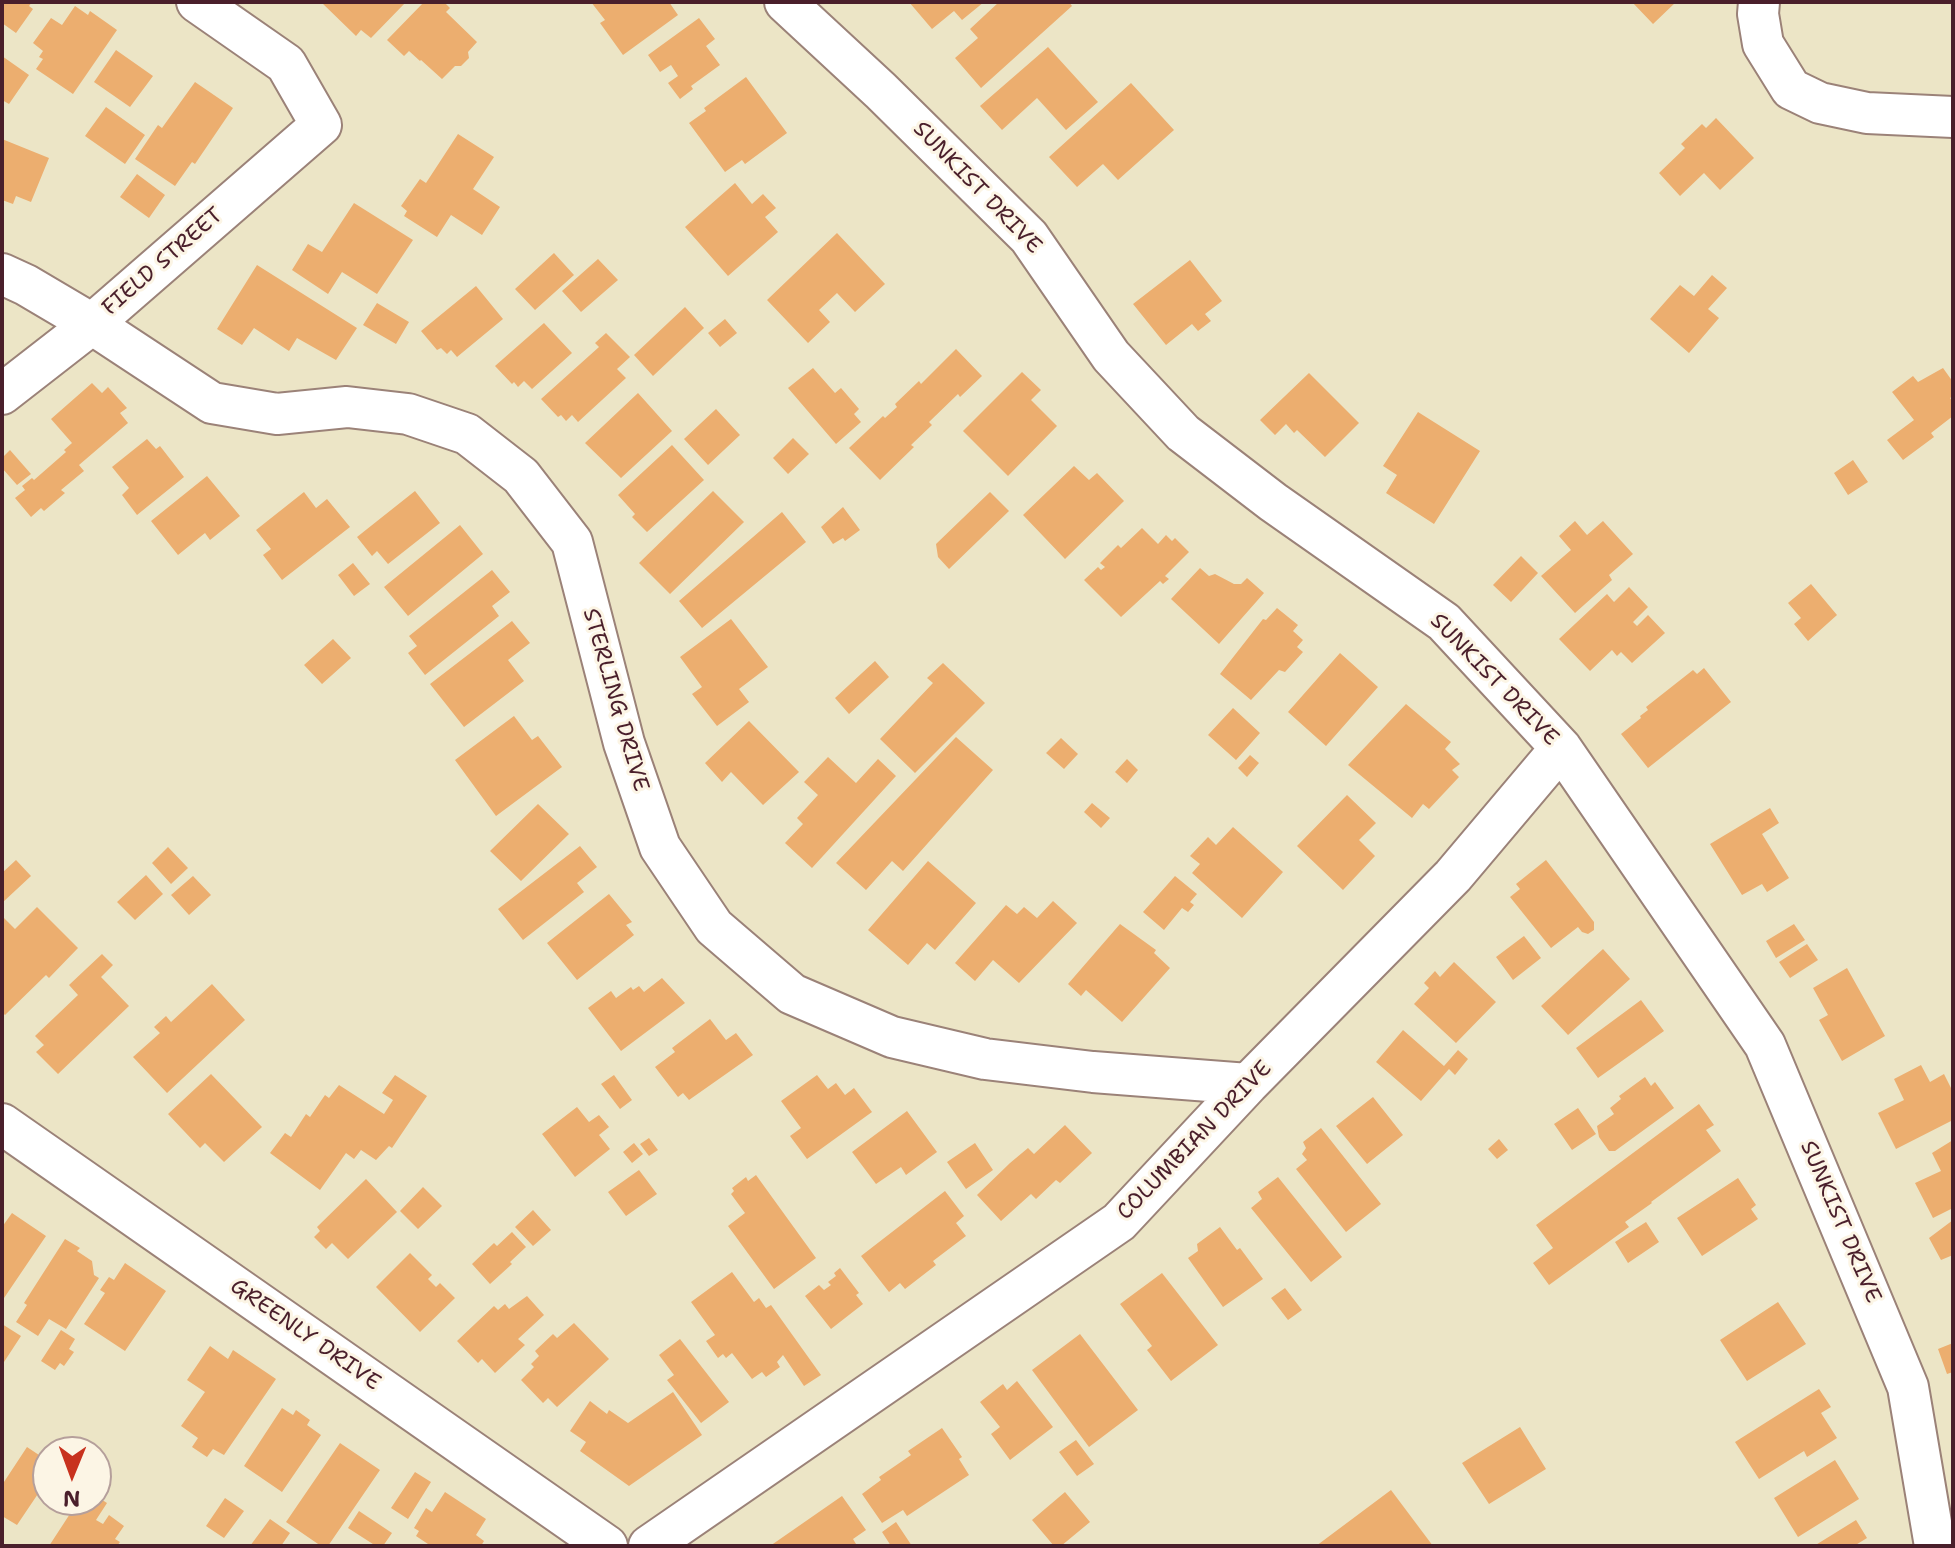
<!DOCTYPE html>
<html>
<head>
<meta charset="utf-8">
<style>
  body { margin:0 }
  #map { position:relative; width:1955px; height:1548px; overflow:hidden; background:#ece5c6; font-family:"Shantell Sans",sans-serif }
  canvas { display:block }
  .frame { position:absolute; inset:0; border:4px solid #4a1f2b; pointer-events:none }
  .north { position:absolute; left:32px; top:1436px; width:80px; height:80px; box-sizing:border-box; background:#fcf5e5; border:2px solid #b59f9b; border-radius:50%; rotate:181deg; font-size:22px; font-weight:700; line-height:32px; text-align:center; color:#4a1f2b }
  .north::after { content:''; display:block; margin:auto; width:28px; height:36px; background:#c8321e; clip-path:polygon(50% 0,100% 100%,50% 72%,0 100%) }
</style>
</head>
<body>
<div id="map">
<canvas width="1955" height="1548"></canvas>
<div class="frame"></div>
<div class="north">N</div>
</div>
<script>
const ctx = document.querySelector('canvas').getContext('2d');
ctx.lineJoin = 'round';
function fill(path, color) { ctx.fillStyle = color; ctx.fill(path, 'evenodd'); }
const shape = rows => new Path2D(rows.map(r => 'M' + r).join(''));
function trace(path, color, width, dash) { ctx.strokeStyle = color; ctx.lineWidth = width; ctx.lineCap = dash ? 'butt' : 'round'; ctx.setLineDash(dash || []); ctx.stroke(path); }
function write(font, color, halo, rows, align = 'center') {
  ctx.font = font + ' "Shantell Sans",sans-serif'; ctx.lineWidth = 6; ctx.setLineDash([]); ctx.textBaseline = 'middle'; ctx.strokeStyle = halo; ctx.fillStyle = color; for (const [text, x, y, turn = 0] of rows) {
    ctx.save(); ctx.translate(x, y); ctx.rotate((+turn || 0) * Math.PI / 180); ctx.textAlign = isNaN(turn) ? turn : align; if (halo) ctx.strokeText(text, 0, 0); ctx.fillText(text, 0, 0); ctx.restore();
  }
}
fill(shape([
  [2,2,32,2,29,6,33,9,16,33,2,23],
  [321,2,406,2,371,38,361,30,356,36],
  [424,2,444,2,450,8,446,12,477,42,468,52,469,58,461,66,455,66,442,79,421,60,420,61,409,51,404,56,387,40],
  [591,2,669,2,678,15,623,55,600,23,605,20],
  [909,2,984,2,962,20,954,11,932,29],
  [999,2,1069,2,1072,6,981,88,955,58,978,38,970,29],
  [1632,2,1676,2,1653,24],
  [75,6,88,15,90,11,117,30,73,94,36,69,43,59,39,57,43,51,33,43,51,18,62,25],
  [699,18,715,39,706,46,720,65,691,86,693,89,680,99,668,83,678,76,671,65,660,72,648,55],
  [1048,47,1098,102,1066,130,1037,98,1002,130,980,106],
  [116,50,153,76,130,107,94,82],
  [2,56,29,75,9,104,2,100],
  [746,77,787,133,745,164,742,160,725,172,689,123,706,111,704,108],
  [195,82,233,108,195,164,192,162,175,186,135,159,158,125,162,128],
  [1131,83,1174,130,1118,180,1103,164,1077,187,1049,157],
  [106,107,145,135,125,164,85,136],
  [1716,118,1754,158,1720,190,1704,173,1680,196,1659,173,1685,148,1681,144,1702,124,1706,128],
  [458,134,494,157,473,189,500,207,482,235,451,215,437,237,404,216,407,211,401,206,420,179,426,183],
  [2,139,49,158,31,202,16,196,13,204,2,200],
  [137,174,165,195,149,218,120,197],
  [735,183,752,204,763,194,776,208,765,217,778,232,728,276,685,227],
  [354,203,413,240,377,294,342,272,328,294,292,270,308,244,322,252],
  [837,233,885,284,855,312,837,293,819,310,830,322,808,343,767,300],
  [554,253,574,275,535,310,515,289],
  [598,259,618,280,581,312,562,291],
  [1190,260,1222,301,1205,314,1211,321,1198,331,1192,324,1166,345,1133,304],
  [257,265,357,328,336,360,297,338,289,351,254,328,242,345,217,329],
  [1712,275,1727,288,1708,309,1719,318,1689,353,1650,319,1680,285,1694,296],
  [476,286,503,319,457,357,451,350,447,354,441,348,437,350,421,331],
  [377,303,409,322,396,344,363,325],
  [685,307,704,328,653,376,634,355],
  [725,319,737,333,720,347,708,333],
  [544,323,572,353,532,389,524,381,518,387,514,382,512,384,495,366],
  [606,333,630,357,617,369,626,378,578,422,572,415,566,421,561,415,558,417,541,399,599,347,595,343],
  [956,349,982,376,960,397,958,394,929,422,932,425,911,445,914,447,880,480,849,448,883,416,885,418,897,407,895,404,919,381,921,384],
  [813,368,835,393,841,388,859,409,854,414,861,422,836,444,788,388],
  [1943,368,1953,382,1953,396,1950,398,1953,402,1953,416,1931,433,1934,437,1903,460,1887,440,1914,420,1892,392,1913,376,1918,382],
  [1022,372,1041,390,1031,400,1057,426,1008,476,963,431],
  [1309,373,1359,423,1325,457,1297,430,1294,433,1286,424,1275,435,1260,420],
  [92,383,102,393,108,387,127,408,120,413,128,423,79,465,84,471,61,490,65,493,44,511,41,508,31,517,15,498,25,490,22,486,32,478,34,480,66,452,64,450,72,443,51,419],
  [638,393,672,431,621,478,585,443],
  [716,409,740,435,708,465,684,439],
  [1418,412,1480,451,1434,524,1386,493,1397,475,1383,466],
  [793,438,809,454,788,474,773,458],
  [147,439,156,449,160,446,184,477,137,515,122,495,129,488,112,467],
  [672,445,704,480,647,532,632,517,635,514,618,495],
  [10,450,31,474,17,485,2,468,2,458],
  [1853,460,1868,482,1848,495,1834,473],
  [1074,466,1089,480,1097,473,1124,501,1065,559,1023,515],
  [207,476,240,516,210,540,205,533,178,555,151,521],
  [415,491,440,523,388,564,377,551,372,556,357,537],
  [713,491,744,522,670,594,639,563],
  [304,492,316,508,327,499,350,527,282,580,263,555,271,549,256,530],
  [990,492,1009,511,949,569,938,557,936,544],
  [843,507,860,530,845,541,843,538,833,544,821,527],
  [782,512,806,542,702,628,679,601],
  [1575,521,1587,535,1603,521,1633,554,1609,575,1612,580,1575,613,1541,576,1571,550,1559,536],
  [460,525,483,554,408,616,384,587],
  [1142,528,1158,544,1166,535,1172,541,1175,538,1189,552,1165,576,1169,579,1163,584,1160,581,1121,617,1084,580,1098,567,1101,570,1105,567,1100,563,1118,545,1121,548],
  [1521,556,1538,573,1511,602,1493,585],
  [353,563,370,584,354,596,338,575],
  [1200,568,1209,576,1215,574,1234,584,1241,584,1247,578,1264,593,1219,644,1171,599],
  [492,570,510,592,492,606,499,616,425,675,408,653,417,646,409,636],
  [1811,584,1837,615,1808,641,1794,624,1801,618,1788,603],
  [1629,587,1648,607,1633,622,1637,626,1648,615,1665,633,1632,663,1621,652,1617,656,1612,650,1590,671,1559,639,1607,594,1614,602],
  [1277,608,1298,625,1293,631,1303,640,1297,647,1303,652,1285,672,1279,670,1251,700,1220,674,1263,619,1266,620],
  [731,619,768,667,739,689,749,702,717,726,692,694,702,687,680,657],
  [512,621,530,643,508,660,524,681,464,727,430,684],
  [333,639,351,658,322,684,304,665],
  [1340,653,1378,687,1326,746,1288,712],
  [875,661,889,677,849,714,835,698],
  [943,663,985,703,915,773,880,739,933,683,927,678],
  [1704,668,1731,702,1648,768,1621,734,1641,718,1640,716,1648,710,1646,707,1693,670,1697,674],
  [1406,704,1451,742,1445,749,1460,764,1452,770,1459,777,1429,809,1423,804,1412,818,1348,765],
  [1233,708,1260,733,1236,760,1208,735],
  [514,716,532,740,538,736,562,767,496,816,455,760],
  [749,721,799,772,763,805,731,772,722,782,705,763],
  [956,737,993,770,903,871,892,861,866,890,836,863],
  [1061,738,1078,754,1064,769,1046,753],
  [1250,755,1259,763,1247,777,1238,768],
  [828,757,856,783,878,759,896,776,812,868,785,843,803,824,797,818,818,795,804,782],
  [1127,759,1138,770,1127,783,1115,772],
  [1347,795,1376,823,1359,840,1375,856,1343,890,1297,846],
  [1092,803,1110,818,1101,828,1084,812],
  [538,804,569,834,521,881,490,851],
  [1770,808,1779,823,1762,834,1789,878,1767,892,1762,884,1742,895,1710,844],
  [1233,827,1283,872,1242,918,1192,873,1200,864,1190,856,1208,837,1216,845],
  [580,846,597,867,577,883,584,892,523,940,498,909],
  [168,847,188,868,171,884,152,863],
  [16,860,31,876,2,903,2,873],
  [1546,860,1594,922,1594,930,1588,934,1582,932,1578,927,1551,948,1510,897,1520,889,1516,884],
  [928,861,976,903,935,950,927,943,908,965,868,930],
  [146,875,163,894,135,920,117,902],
  [193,876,211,895,189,915,171,895],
  [1175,876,1197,894,1190,902,1194,905,1188,912,1182,908,1164,930,1143,912],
  [609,894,632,922,626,925,634,935,577,980,547,943],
  [1053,901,1077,923,1019,983,993,960,975,981,955,963,1006,905,1017,914,1024,907,1037,918],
  [37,907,78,948,49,978,46,975,5,1015,2,1012,2,920,4,918,15,929],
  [1120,924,1156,950,1154,953,1170,968,1122,1022,1086,990,1081,996,1068,984],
  [1794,924,1805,940,1776,958,1766,941],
  [1524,936,1541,958,1513,980,1496,957],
  [1807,944,1818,960,1790,978,1779,962],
  [1603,949,1630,979,1568,1035,1541,1006],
  [102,954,113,965,101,977,129,1006,58,1074,36,1052,44,1045,35,1036,78,995,69,985],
  [1454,962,1496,1002,1456,1043,1414,1004,1429,988,1424,983,1435,971,1440,977],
  [1847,968,1885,1036,1842,1061,1819,1020,1828,1015,1813,988],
  [662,978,685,1003,621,1051,588,1008,611,991,616,998,631,987,633,990,639,986,644,992],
  [212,984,245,1020,167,1093,133,1057,160,1033,154,1027,166,1016,171,1022],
  [1641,1000,1664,1031,1598,1078,1576,1048],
  [710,1019,726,1040,736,1033,753,1055,689,1100,683,1093,678,1097,655,1067,675,1052,672,1048],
  [1403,1030,1444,1066,1458,1050,1468,1059,1455,1075,1449,1069,1421,1101,1376,1062],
  [1921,1065,1930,1082,1944,1074,1953,1092,1953,1120,1896,1149,1878,1113,1904,1100,1894,1079],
  [211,1074,262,1127,224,1162,205,1143,200,1148,168,1114],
  [395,1075,427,1096,392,1148,389,1146,376,1160,361,1150,354,1159,346,1153,320,1190,270,1153,285,1133,291,1137,306,1114,310,1117,325,1095,329,1098,339,1085,384,1114,393,1100,382,1093],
  [614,1075,632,1100,620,1109,601,1084],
  [817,1075,828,1089,836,1083,845,1095,854,1088,872,1112,807,1159,790,1136,801,1128,781,1101],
  [1645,1077,1651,1086,1655,1082,1674,1108,1615,1151,1609,1151,1599,1137,1597,1126,1614,1114,1610,1108,1621,1099,1619,1096],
  [1373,1097,1403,1135,1367,1164,1336,1126],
  [1699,1104,1714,1125,1706,1130,1721,1151,1651,1202,1652,1203,1625,1222,1629,1227,1549,1285,1533,1263,1553,1248,1536,1225],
  [577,1107,589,1122,599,1115,609,1127,599,1135,610,1149,575,1177,542,1134],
  [1578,1108,1596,1134,1572,1150,1554,1124],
  [907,1111,937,1152,906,1175,901,1167,876,1184,852,1152],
  [1065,1125,1092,1153,1060,1183,1056,1180,1036,1199,1031,1194,1001,1221,977,1195,1010,1163,1028,1148,1034,1154],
  [1321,1128,1381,1204,1346,1232,1296,1169,1307,1160,1302,1154,1306,1148,1303,1142],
  [649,1138,658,1150,649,1156,640,1144],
  [1499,1139,1508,1150,1497,1159,1488,1149],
  [1953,1140,1953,1208,1933,1218,1915,1183,1941,1171,1932,1153],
  [634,1143,643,1154,632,1163,623,1152],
  [975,1143,993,1170,966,1189,947,1162],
  [639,1170,657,1194,626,1216,608,1192],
  [756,1175,816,1258,774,1289,728,1226,745,1213,731,1194,734,1191,732,1188,746,1177,748,1181],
  [1278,1177,1342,1257,1311,1282,1251,1208,1262,1199,1258,1192],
  [1738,1178,1756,1205,1751,1209,1758,1219,1702,1256,1677,1218],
  [366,1179,397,1212,348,1259,332,1243,326,1249,314,1237,320,1231,317,1227],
  [423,1187,442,1206,418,1229,400,1211],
  [945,1191,964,1216,956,1223,966,1236,933,1261,936,1265,905,1289,900,1283,889,1292,861,1256],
  [533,1210,551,1230,533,1246,515,1227],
  [12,1213,46,1236,2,1301,2,1227],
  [1953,1220,1953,1255,1941,1260,1929,1238],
  [1646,1222,1659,1242,1628,1263,1615,1242],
  [1220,1227,1237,1250,1240,1248,1263,1279,1223,1307,1188,1258,1198,1251,1197,1244],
  [512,1232,526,1247,510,1262,512,1264,490,1284,472,1264,494,1243,497,1246],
  [65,1239,80,1248,77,1251,92,1261,94,1275,99,1278,66,1329,49,1319,38,1336,16,1322,27,1305,24,1303],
  [410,1253,432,1275,428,1279,436,1287,440,1283,455,1298,420,1332,376,1287],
  [125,1263,166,1291,125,1351,84,1324,105,1293,100,1290,109,1277,114,1280],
  [840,1268,859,1293,856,1295,863,1304,831,1329,805,1296,819,1285,824,1290,831,1285,828,1282,836,1276,834,1273],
  [732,1272,754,1302,759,1298,766,1308,771,1305,821,1375,804,1386,783,1355,777,1362,780,1367,766,1377,762,1372,752,1379,732,1353,726,1358,723,1354,718,1358,706,1341,715,1335,691,1302],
  [1162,1273,1218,1345,1171,1381,1147,1350,1152,1346,1120,1304],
  [1285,1288,1302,1310,1288,1320,1271,1298],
  [527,1296,544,1315,518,1339,525,1345,495,1373,482,1359,478,1363,457,1341,494,1306,498,1310,505,1304,509,1309],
  [1778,1302,1806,1344,1747,1381,1720,1340],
  [574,1323,609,1359,557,1407,548,1398,543,1403,521,1380,534,1367,531,1364,539,1356,535,1351,553,1334,557,1338],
  [2,1324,21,1336,4,1362,2,1360],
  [61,1330,75,1339,69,1349,74,1352,64,1366,60,1363,55,1370,41,1361],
  [1080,1334,1138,1410,1089,1447,1032,1370],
  [680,1339,729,1402,701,1423,667,1380,674,1375,659,1355],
  [1953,1343,1953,1372,1947,1374,1938,1349],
  [210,1346,228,1359,233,1350,276,1379,224,1455,213,1449,207,1457,192,1447,198,1438,181,1426,205,1392,187,1380],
  [1017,1381,1053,1427,1010,1460,991,1434,1000,1427,980,1402,1003,1384,1007,1390],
  [1819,1389,1831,1407,1821,1413,1837,1438,1807,1457,1804,1451,1759,1479,1735,1442],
  [673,1392,702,1435,629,1486,580,1451,586,1442,570,1431,590,1401,607,1414,609,1410,628,1423],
  [282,1408,293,1415,296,1410,310,1420,307,1425,321,1435,282,1492,244,1466],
  [1520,1427,1546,1469,1489,1504,1462,1463],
  [942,1428,962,1457,959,1459,969,1475,907,1516,903,1510,882,1523,862,1494,881,1480,879,1477,911,1455,908,1451],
  [1076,1440,1094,1464,1077,1476,1059,1452],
  [340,1443,380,1470,328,1546,321,1546,286,1522],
  [27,1447,48,1461,48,1479,17,1525,2,1516,2,1485],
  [1835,1460,1859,1499,1798,1537,1774,1498],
  [415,1472,431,1482,408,1519,391,1508],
  [1391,1490,1433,1546,1316,1546],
  [445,1492,486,1519,476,1535,484,1541,481,1546,431,1546,416,1536,419,1531,414,1528,426,1508,432,1512],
  [1065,1492,1090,1522,1061,1546,1054,1546,1032,1520],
  [96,1496,107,1503,96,1520,103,1524,109,1515,124,1526,115,1539,120,1542,117,1546,49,1546,79,1500,96,1500],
  [842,1496,866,1530,853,1539,856,1544,854,1546,770,1546],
  [225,1498,244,1511,224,1538,206,1526],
  [359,1511,392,1533,383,1546,376,1546,348,1528],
  [270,1519,290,1533,281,1546,250,1546],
  [1856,1520,1867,1538,1854,1546,1814,1546],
  [896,1522,912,1546,891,1546,882,1532]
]), '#ecae6f');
const minor = shape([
  [785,2,881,91,1029,237,1111,356,1183,433,1273,502,1444,622,1561,748,1765,1045,1908,1387,1935,1546],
  [1759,2,1758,14,1763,44,1791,89,1820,103,1867,113,1953,117],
  [2,274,26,285,92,324,212,403,277,414,347,407,408,414,467,434,521,476,572,542,624,743,660,847,714,927,792,994,892,1037,985,1059,1093,1072,1248,1084],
  [2,394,92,324,321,125,286,64,197,2],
  [2,1124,607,1546],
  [649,1546,1119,1222,1248,1084,1453,876,1561,748]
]);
trace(minor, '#9b8278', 44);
trace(minor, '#fff', 40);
write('22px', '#4a1f2b', '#fcf5e5', [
  ["SUNKIST DRIVE",977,188,46],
  ["FIELD STREET",163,262,-41],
  ["SUNKIST DRIVE",1494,680,46],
  ["STERLING DRIVE",615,700,74],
  ["COLUMBIAN DRIVE",1195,1141,-46],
  ["SUNKIST DRIVE",1840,1222,67],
  ["GREENLY DRIVE",305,1335,35]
]);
</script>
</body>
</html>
